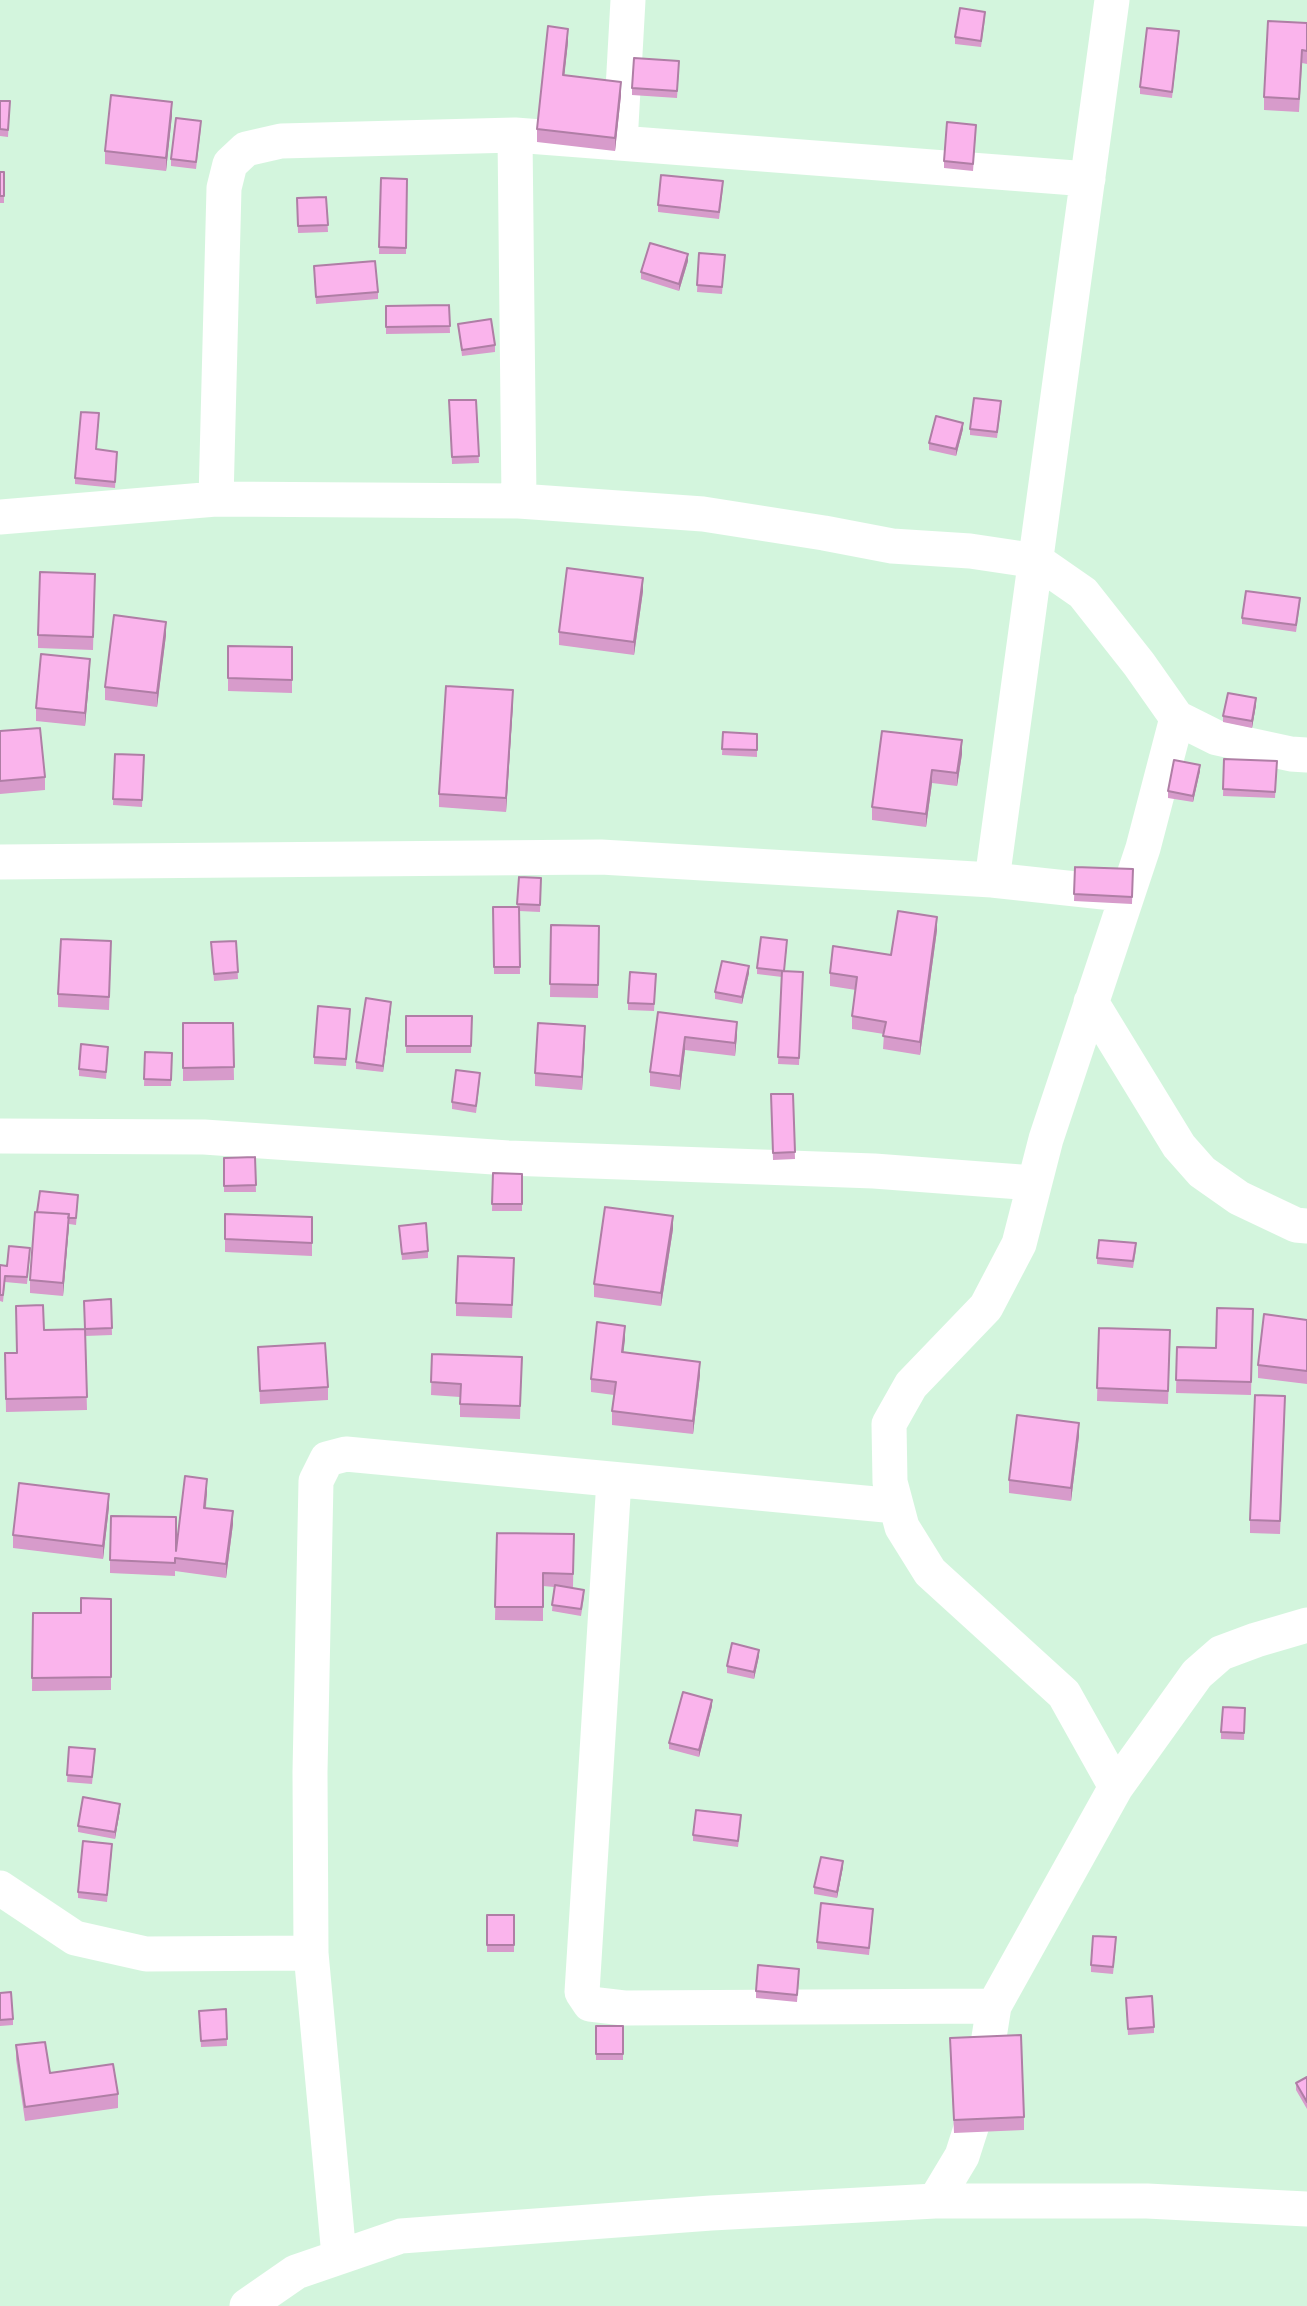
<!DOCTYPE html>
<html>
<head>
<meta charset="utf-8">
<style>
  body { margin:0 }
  canvas { display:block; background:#d3f5dd }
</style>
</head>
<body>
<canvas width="1307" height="2306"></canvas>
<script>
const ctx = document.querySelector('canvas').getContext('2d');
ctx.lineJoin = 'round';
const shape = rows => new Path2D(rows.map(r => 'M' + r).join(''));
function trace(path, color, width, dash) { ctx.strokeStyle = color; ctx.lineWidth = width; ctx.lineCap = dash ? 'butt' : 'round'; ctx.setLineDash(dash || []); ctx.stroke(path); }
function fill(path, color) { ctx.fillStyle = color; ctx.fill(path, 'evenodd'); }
trace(shape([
  [515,135,519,501],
  [620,143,628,0],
  [216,499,224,188,230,164,246,149,281,141,515,135,1088,179],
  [0,517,216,499,519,501,703,514,824,533,892,546,970,551,1037,561,1083,593,1139,664,1177,718,1217,738,1291,754,1307,755],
  [0,862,601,857,992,880,1122,894],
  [992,880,1112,0],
  [1091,1002,1179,1146,1202,1172,1239,1198,1296,1225,1307,1226],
  [0,1136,204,1137,508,1158,874,1171,1034,1183],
  [614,1480,582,1992,590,2004,624,2008,994,2006],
  [1116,1787,1064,1694,930,1572,902,1527,890,1482,889,1424,911,1385,986,1307,1019,1244,1046,1139,1143,848,1177,718],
  [0,1888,75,1938,146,1954,311,1953],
  [935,2201,962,2156,978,2106,994,2006,1116,1787,1197,1674,1221,1653,1256,1640,1307,1625],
  [339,2256,311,1953,310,1772,316,1481,327,1459,346,1454,896,1506],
  [247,2306,296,2272,401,2236,711,2213,935,2201,1147,2201,1307,2209]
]), '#fff', 35);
fill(shape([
  [985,19,981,47,955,44,955,37],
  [1307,23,1307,64,1302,63,1299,112,1264,110,1264,97],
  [1179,38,1172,98,1140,94,1140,87],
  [568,42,564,76,621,95,615,151,537,142,537,129],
  [679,68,677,98,632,95,632,88],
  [0,101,10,101,8,137,0,136],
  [172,115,166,171,105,164,105,151],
  [201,128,196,169,171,166,171,159],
  [976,131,973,171,944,168,944,161],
  [0,172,4,172,4,203,0,203],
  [381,178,407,179,406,254,379,254],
  [723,188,719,219,658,212,658,205],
  [326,197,328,232,298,233,297,198],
  [699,253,725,255,722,294,697,292],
  [688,261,679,291,641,279,641,272],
  [314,266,378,292,378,299,316,304],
  [449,305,450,333,386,334,386,306],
  [458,324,495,345,495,352,462,356],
  [449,400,476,400,479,463,452,464],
  [1001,408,997,438,970,435,970,429],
  [99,420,96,449,117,458,115,488,75,484,75,478],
  [963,429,956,456,929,450,929,443],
  [95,574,93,650,38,648,38,635],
  [643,591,634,655,559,645,559,632],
  [1300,604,1296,632,1242,624,1242,618],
  [166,635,157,707,105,700,105,687],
  [228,646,292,647,292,693,228,691],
  [90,672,85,726,36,721,36,708],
  [513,703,506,812,439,807,439,794],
  [1256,705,1252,728,1223,722,1223,716],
  [0,731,45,777,45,790,0,794],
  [723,732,757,734,757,757,722,755],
  [962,740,962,754,957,786,932,783,926,827,872,820,872,807],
  [115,754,144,755,142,807,113,805],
  [1224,759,1277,761,1275,798,1223,796],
  [1200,771,1193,802,1168,798,1168,791],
  [1075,867,1133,869,1132,904,1074,901],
  [519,877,541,878,540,912,519,911,520,974,494,974,493,907,517,907],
  [551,925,599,926,598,998,550,997],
  [937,930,920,1055,883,1049,884,1034,852,1029,852,1016,856,990,830,986,830,973,891,955],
  [236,941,238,979,214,981,211,942],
  [787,946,784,971,803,972,799,1065,778,1064,782,977,757,974,757,968],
  [111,954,109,1010,58,1007,58,994],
  [749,973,742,1004,715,999,715,992],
  [656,974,654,1011,628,1010,628,1003],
  [391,1008,383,1072,356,1069,356,1062],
  [350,1009,346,1066,314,1064,314,1057],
  [658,1012,737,1035,735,1056,685,1050,680,1090,650,1086,650,1072],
  [406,1016,472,1016,471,1053,406,1053],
  [183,1023,233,1023,234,1080,183,1081],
  [585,1039,582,1090,535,1086,535,1073],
  [145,1052,172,1053,171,1086,144,1086],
  [108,1054,106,1079,79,1076,79,1069],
  [480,1080,476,1113,452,1109,452,1102],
  [771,1094,793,1094,795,1159,773,1160],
  [255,1157,256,1192,224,1192,224,1158],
  [493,1173,522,1174,522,1211,492,1211],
  [78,1201,76,1225,69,1224,63,1296,30,1293,30,1280,37,1212],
  [225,1214,312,1217,312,1256,225,1252],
  [399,1226,428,1251,428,1258,402,1260],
  [673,1229,661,1306,594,1297,594,1284],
  [1136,1250,1133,1268,1097,1264,1097,1258],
  [30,1255,27,1284,5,1282,3,1302,0,1301,0,1265,7,1266],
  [514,1271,512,1318,456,1316,456,1303],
  [111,1299,112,1335,85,1336,87,1410,6,1412,5,1366,17,1353,44,1330,85,1329],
  [1253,1309,1251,1395,1176,1393,1177,1347,1216,1348],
  [1307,1320,1307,1384,1258,1378,1258,1365],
  [1099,1328,1170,1343,1168,1404,1097,1401],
  [625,1339,623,1352,700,1375,693,1434,612,1425,612,1411,614,1395,591,1392,591,1379],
  [258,1347,328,1387,328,1400,260,1404],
  [432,1354,522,1357,520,1419,460,1417,460,1397,431,1395],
  [1285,1409,1280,1534,1250,1533,1250,1520],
  [1079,1436,1071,1501,1009,1493,1009,1480],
  [207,1492,206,1508,233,1524,226,1578,175,1571,175,1576,110,1573,110,1560,176,1551],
  [109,1507,103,1559,13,1548,13,1535],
  [497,1533,574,1534,573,1587,568,1587,584,1597,581,1616,552,1611,554,1587,543,1586,543,1621,495,1620],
  [111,1599,111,1690,32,1691,33,1613,81,1613],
  [759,1656,754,1679,727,1673,727,1666],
  [712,1706,699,1757,669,1749,669,1743],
  [1245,1708,1244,1740,1221,1739,1221,1732],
  [69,1747,95,1755,92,1784,67,1782],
  [120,1810,115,1839,78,1832,78,1826],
  [741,1822,738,1847,693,1841,693,1835],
  [112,1851,107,1902,78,1898,78,1892],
  [843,1867,837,1898,814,1894,814,1887],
  [487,1915,514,1915,514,1952,487,1952],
  [873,1916,869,1955,817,1949,817,1942],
  [1116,1944,1113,1974,1091,1972,1091,1965],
  [799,1976,797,2002,756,1998,756,1991],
  [0,1993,13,2019,13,2025,0,2026],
  [1126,2005,1154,2027,1154,2033,1128,2035],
  [226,2009,227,2046,201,2047,199,2011],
  [596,2026,623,2026,623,2060,596,2060],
  [950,2038,1024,2117,1024,2130,954,2133],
  [16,2045,50,2073,118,2094,118,2108,25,2121,16,2059],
  [1307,2077,1307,2109,1296,2090,1296,2083]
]), '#d79bcb');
fill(shape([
  [568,29,568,42,563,88,563,75],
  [621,82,621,95,615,151,615,138],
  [172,102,172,115,166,171,166,158],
  [688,254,688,261,679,291,679,284],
  [963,423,963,429,956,456,956,449],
  [643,578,643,591,634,655,634,642],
  [166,622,166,635,157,707,157,693],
  [90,659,90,672,85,726,85,713],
  [513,690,513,703,506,812,506,798],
  [1256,698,1256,705,1252,728,1252,721],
  [962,740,962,754,957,786,957,773],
  [1200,765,1200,771,1193,802,1193,796],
  [932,770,932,783,926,827,926,814],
  [937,917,937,930,920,1055,920,1042],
  [749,966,749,973,742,1004,742,997],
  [391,1002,391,1008,383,1072,383,1066],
  [737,1022,737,1035,735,1056,735,1043],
  [585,1026,585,1039,582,1090,582,1077],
  [685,1037,685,1050,680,1090,680,1076],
  [69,1214,69,1227,63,1296,63,1283],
  [673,1216,673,1229,661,1306,661,1293],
  [625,1326,625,1339,622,1365,622,1352],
  [700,1362,700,1375,693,1434,693,1421],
  [1079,1423,1079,1436,1071,1501,1071,1488],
  [207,1479,207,1492,204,1521,204,1508],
  [109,1494,109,1507,103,1559,103,1546],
  [233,1511,233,1524,226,1578,226,1564],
  [759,1650,759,1656,754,1679,754,1672],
  [712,1700,712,1706,699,1757,699,1750],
  [120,1804,120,1810,115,1839,115,1832],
  [843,1861,843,1867,837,1898,837,1892]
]), '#af7ea5');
const building = shape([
  [960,8,985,12,981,41,955,37,960,8],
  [1268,21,1307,23,1307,51,1302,50,1299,99,1264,97,1268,21],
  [548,26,568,29,563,75,621,82,615,138,537,129,548,26],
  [1147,28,1179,31,1172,92,1140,87,1147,28],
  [634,58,679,61,677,91,632,88,634,58],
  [111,95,172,102,166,158,105,151,111,95],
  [0,101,10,101,8,130,0,129,0,101],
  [176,118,201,121,196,162,171,159,176,118],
  [947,122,976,125,973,164,944,161,947,122],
  [0,172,4,172,4,196,0,196,0,172],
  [661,175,723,181,719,212,658,205,661,175],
  [381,178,407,179,406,248,379,247,381,178],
  [326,197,328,225,298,226,297,198,326,197],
  [650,243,688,254,679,284,641,272,650,243],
  [699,253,725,255,722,287,697,285,699,253],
  [375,261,378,292,316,297,314,266,375,261],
  [449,305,450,326,386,327,386,306,449,305],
  [491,319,495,345,462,350,458,324,491,319],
  [974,398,1001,401,997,432,970,429,974,398],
  [449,400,476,400,479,456,452,457,449,400],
  [81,412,99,413,96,449,117,452,115,482,75,478,81,412],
  [936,416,963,423,956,449,929,443,936,416],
  [567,568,643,578,634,642,559,632,567,568],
  [40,572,95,574,93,637,38,635,40,572],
  [1246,591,1300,598,1296,625,1242,618,1246,591],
  [114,615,166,622,157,693,105,687,114,615],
  [228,646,292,647,292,680,228,678,228,646],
  [41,654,90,659,85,713,36,708,41,654],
  [446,686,513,690,506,798,439,794,446,686],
  [1228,693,1256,698,1252,721,1223,716,1228,693],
  [40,728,45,777,0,781,0,731,40,728],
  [882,731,962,740,957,773,932,770,926,814,872,807,882,731],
  [723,732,757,734,757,750,722,749,723,732],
  [115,754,144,755,142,800,113,799,115,754],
  [1224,759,1277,761,1275,792,1223,789,1224,759],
  [1174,760,1200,765,1193,796,1168,791,1174,760],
  [1075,867,1133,869,1132,897,1074,894,1075,867],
  [519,877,541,878,540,905,517,904,519,877],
  [493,907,519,907,520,967,494,967,493,907],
  [898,911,937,917,920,1042,883,1036,886,1022,852,1016,857,977,830,973,833,946,891,955,898,911],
  [551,925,599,926,598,985,550,984,551,925],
  [761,937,787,940,784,971,757,968,761,937],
  [61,939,111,941,109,997,58,994,61,939],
  [236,941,238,972,214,974,211,942,236,941],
  [722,961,749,966,742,997,715,992,722,961],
  [782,971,803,972,799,1058,778,1057,782,971],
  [630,972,656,974,654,1004,628,1003,630,972],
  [366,998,391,1002,383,1066,356,1062,366,998],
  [318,1006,350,1009,346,1059,314,1057,318,1006],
  [658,1012,737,1022,735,1043,685,1037,680,1076,650,1072,658,1012],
  [406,1016,472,1016,471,1046,406,1046,406,1016],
  [183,1023,233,1023,234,1067,183,1068,183,1023],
  [538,1023,585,1026,582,1077,535,1073,538,1023],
  [81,1044,108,1047,106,1072,79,1069,81,1044],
  [145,1052,172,1053,171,1080,144,1079,145,1052],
  [456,1070,480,1073,476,1106,452,1102,456,1070],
  [771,1094,793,1094,795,1152,773,1153,771,1094],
  [255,1157,256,1185,224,1186,224,1158,255,1157],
  [493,1173,522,1174,522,1204,492,1204,493,1173],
  [40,1191,78,1195,76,1218,68,1218,69,1214,37,1212,40,1191],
  [605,1207,673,1216,661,1293,594,1284,605,1207],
  [35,1212,69,1214,63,1283,30,1280,35,1212],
  [225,1214,312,1217,312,1243,225,1239,225,1214],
  [426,1223,428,1251,402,1254,399,1226,426,1223],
  [1099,1240,1136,1243,1133,1261,1097,1258,1099,1240],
  [9,1246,30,1248,27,1277,5,1276,3,1295,0,1295,0,1265,7,1266,9,1246],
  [458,1256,514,1258,512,1305,456,1303,458,1256],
  [111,1299,112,1328,85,1329,84,1301,111,1299],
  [43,1305,44,1330,85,1329,87,1397,6,1399,5,1353,17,1353,16,1306,43,1305],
  [1217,1308,1253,1309,1251,1382,1176,1380,1177,1347,1216,1348,1217,1308],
  [1264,1314,1307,1320,1307,1371,1258,1365,1264,1314],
  [597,1322,625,1326,622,1352,700,1362,693,1421,612,1411,616,1382,591,1379,597,1322],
  [1099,1328,1170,1330,1168,1391,1097,1388,1099,1328],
  [325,1343,328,1387,260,1391,258,1347,325,1343],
  [432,1354,522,1357,520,1406,460,1404,461,1384,431,1382,432,1354],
  [1255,1395,1285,1396,1280,1521,1250,1520,1255,1395],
  [1017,1415,1079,1423,1071,1488,1009,1480,1017,1415],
  [185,1476,207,1479,204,1508,233,1511,226,1564,175,1558,175,1563,110,1560,111,1516,176,1517,176,1551,185,1476],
  [19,1483,109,1494,103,1546,13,1535,19,1483],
  [497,1533,574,1534,573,1574,543,1573,543,1607,495,1607,497,1533],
  [555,1585,584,1590,581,1609,552,1605,555,1585],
  [81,1598,111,1599,111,1677,32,1678,33,1613,81,1613,81,1598],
  [732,1643,759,1650,754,1672,727,1666,732,1643],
  [683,1692,712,1700,699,1750,669,1743,683,1692],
  [1223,1707,1245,1708,1244,1733,1221,1732,1223,1707],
  [69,1747,95,1749,92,1777,67,1775,69,1747],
  [83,1797,120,1804,115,1832,78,1826,83,1797],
  [696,1810,741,1815,738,1841,693,1835,696,1810],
  [83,1841,112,1844,107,1895,78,1892,83,1841],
  [821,1857,843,1861,837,1892,814,1887,821,1857],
  [821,1903,873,1909,869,1948,817,1942,821,1903],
  [487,1915,514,1915,514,1945,487,1945,487,1915],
  [1093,1936,1116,1937,1113,1967,1091,1965,1093,1936],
  [758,1965,799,1969,797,1995,756,1991,758,1965],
  [11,1992,13,2019,0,2020,0,1993,11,1992],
  [1152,1996,1154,2027,1128,2029,1126,1998,1152,1996],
  [226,2009,227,2039,201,2041,199,2011,226,2009],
  [596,2026,623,2026,623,2054,596,2054,596,2026],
  [1021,2035,1024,2117,954,2120,950,2038,1021,2035],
  [45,2042,50,2073,113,2064,118,2094,25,2107,16,2045,45,2042],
  [1307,2077,1307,2102,1296,2083,1307,2077]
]);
fill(building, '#fab4ec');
trace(building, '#af7ea5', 2);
</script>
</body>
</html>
